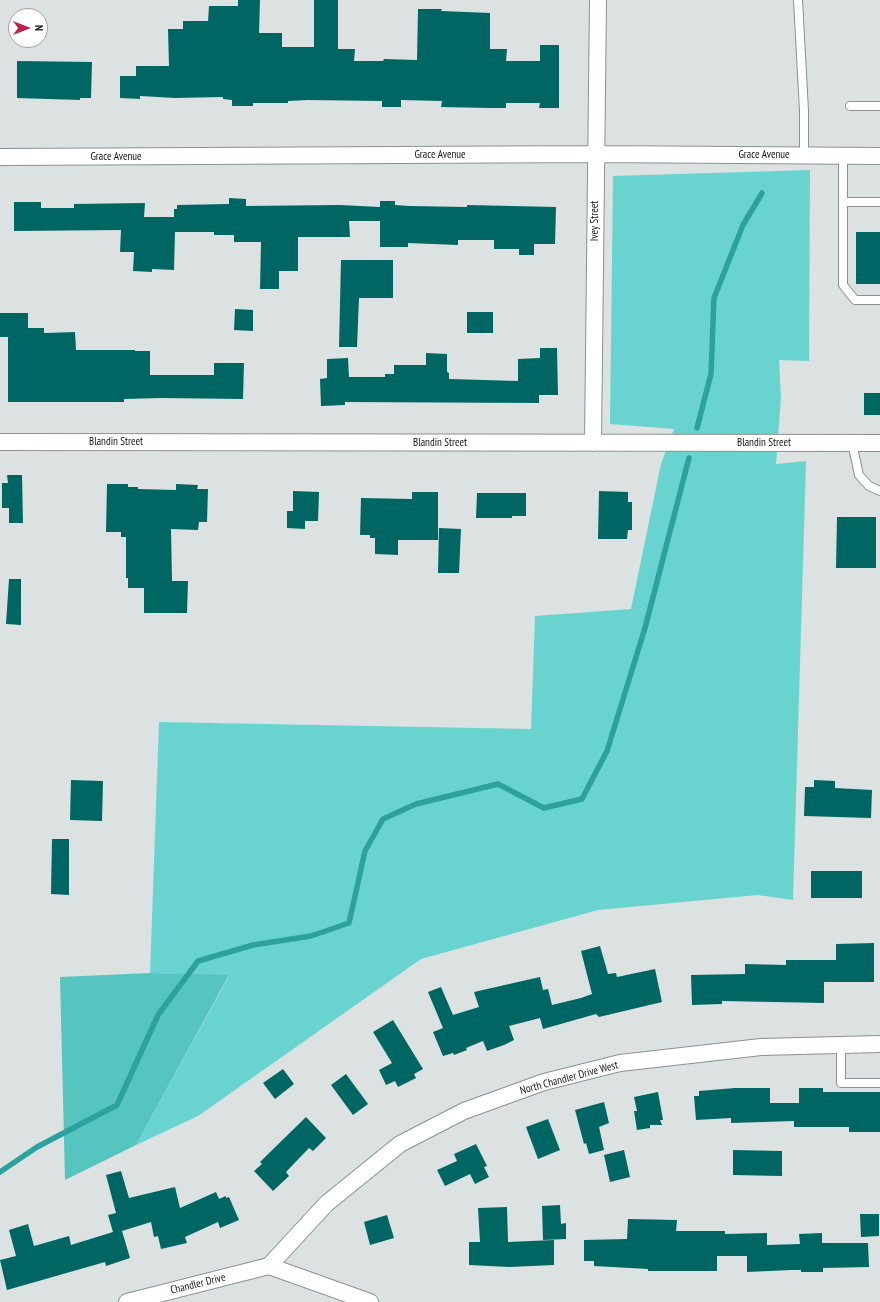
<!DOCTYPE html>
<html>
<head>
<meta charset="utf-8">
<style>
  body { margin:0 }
  #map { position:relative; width:880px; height:1302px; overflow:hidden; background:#dbe2e1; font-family:"PT Sans Narrow",sans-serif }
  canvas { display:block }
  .north { position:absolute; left:8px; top:8px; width:40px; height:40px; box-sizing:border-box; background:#fff; border:1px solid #a0a1a1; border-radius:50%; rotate:90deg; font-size:11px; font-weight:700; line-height:16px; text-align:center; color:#121414 }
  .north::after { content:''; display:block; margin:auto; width:14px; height:18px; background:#b6254c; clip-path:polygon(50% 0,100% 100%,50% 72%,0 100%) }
</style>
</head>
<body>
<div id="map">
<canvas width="880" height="1302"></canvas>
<div class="north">N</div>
</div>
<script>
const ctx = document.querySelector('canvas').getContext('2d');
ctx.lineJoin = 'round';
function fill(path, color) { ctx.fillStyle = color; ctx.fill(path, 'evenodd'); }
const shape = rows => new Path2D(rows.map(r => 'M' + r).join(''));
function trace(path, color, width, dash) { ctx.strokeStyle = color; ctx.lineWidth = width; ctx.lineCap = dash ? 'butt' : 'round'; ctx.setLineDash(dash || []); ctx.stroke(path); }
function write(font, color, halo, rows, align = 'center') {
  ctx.font = font + ' "PT Sans Narrow",sans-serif'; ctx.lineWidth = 4; ctx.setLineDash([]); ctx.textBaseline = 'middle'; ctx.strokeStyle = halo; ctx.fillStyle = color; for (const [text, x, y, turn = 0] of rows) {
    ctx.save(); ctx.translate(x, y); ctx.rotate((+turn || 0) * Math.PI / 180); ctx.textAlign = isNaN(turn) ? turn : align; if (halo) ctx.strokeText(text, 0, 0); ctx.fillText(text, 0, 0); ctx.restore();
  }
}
fill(shape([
  [810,170,809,361,779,360,781,397,776,464,806,461,793,900,758,895,598,910,421,959,198,1116,136,1145,229,976,150,973,159,722,531,729,535,616,631,609,661,464,674,429,610,424,613,176]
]), '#69d4cf');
fill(shape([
  [150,973,229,975,136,1145,65,1180,60,977]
]), '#57c5bf');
trace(shape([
  [697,428,711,374,714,298,743,225,762,193],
  [0,1172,37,1147,117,1105,158,1015,198,961,253,945,311,936,349,923,365,851,383,819,416,804,498,784,544,808,582,799,607,751,645,628,689,458]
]), '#2ca19d', 5.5);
fill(shape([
  [238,0,260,0,259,33,282,33,282,47,314,47,314,0,338,0,338,49,355,49,354,61,383,61,384,59,417,60,418,9,442,9,441,11,490,13,490,49,507,49,506,61,540,61,540,45,559,45,559,108,539,108,540,103,506,103,506,108,489,108,441,107,442,101,401,100,401,107,382,107,382,101,308,100,288,101,288,103,253,103,253,106,232,106,232,100,223,99,223,97,175,98,140,96,140,99,120,98,120,76,136,76,136,66,169,66,168,29,183,29,183,21,208,21,209,6,238,6],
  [17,61,92,62,91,98,80,98,80,100,17,98],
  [229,198,246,199,246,206,340,205,380,207,380,201,395,201,395,205,409,206,467,207,467,205,556,207,555,244,534,244,534,255,519,255,519,249,494,249,494,240,458,240,458,245,408,243,408,247,380,247,380,221,349,221,350,237,298,237,298,271,279,271,279,289,260,289,261,242,234,242,234,235,214,235,214,232,175,232,174,270,152,269,152,272,133,271,134,252,120,252,121,230,14,231,14,202,41,202,41,208,74,208,74,204,145,203,144,217,174,217,174,209,177,209,177,205,229,204],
  [856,232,880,232,880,284,856,284],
  [341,260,393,260,393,298,359,298,357,347,339,347],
  [235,309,253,310,253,331,234,330],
  [467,312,493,312,493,333,467,333],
  [0,313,28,313,28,328,44,328,44,333,75,332,76,350,135,350,135,351,150,351,150,375,214,375,214,363,244,363,243,399,161,398,124,399,124,402,8,402,8,337,0,337],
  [540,348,557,348,558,395,539,395,539,403,345,402,345,405,321,406,320,379,327,378,327,359,348,358,349,377,385,377,385,374,394,374,394,365,426,365,426,353,447,354,447,372,449,373,449,379,518,381,518,359,540,358],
  [864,393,880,393,880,415,864,415],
  [7,475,22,475,23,523,9,523,9,508,2,508,2,483,8,483],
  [107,484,128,484,128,487,138,487,138,489,176,490,176,484,198,485,197,489,208,489,207,522,199,522,198,530,171,529,172,581,188,581,187,613,144,613,144,588,128,588,128,578,126,578,126,537,121,537,121,532,106,532],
  [293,491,319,492,318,521,305,521,305,529,287,528,287,511,293,511],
  [599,491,628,492,628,502,632,502,632,530,628,530,627,539,598,539],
  [412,492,438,492,438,540,398,540,398,555,375,554,375,538,370,538,370,535,360,535,361,498,412,499],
  [477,493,526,493,526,516,512,516,512,518,476,518],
  [837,517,876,517,876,568,836,568],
  [439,528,461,529,459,573,438,573],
  [9,579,21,579,21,625,6,624],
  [71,780,103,781,102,821,70,820],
  [814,780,835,781,835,788,872,790,871,818,804,816,805,787,814,787],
  [52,839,69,839,69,895,51,894],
  [811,871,862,871,862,898,811,898],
  [874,943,874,982,824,982,824,1003,722,1001,722,1004,692,1005,691,975,745,974,745,964,786,965,786,960,836,960,836,944],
  [600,946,608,974,616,973,617,977,655,969,662,1002,599,1017,596,1014,543,1029,540,1018,509,1026,514,1040,504,1045,487,1051,483,1041,466,1048,467,1050,454,1055,453,1053,443,1056,433,1032,443,1028,428,992,441,987,453,1015,479,1007,474,992,540,977,543,990,548,989,552,1005,581,998,592,994,581,951],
  [393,1020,423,1069,414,1074,416,1078,398,1087,395,1081,386,1085,379,1070,392,1063,373,1032],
  [283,1069,294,1084,275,1099,263,1083],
  [346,1074,368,1104,353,1115,331,1085],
  [735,1088,770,1088,770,1103,799,1103,799,1088,823,1088,823,1092,880,1092,880,1132,849,1132,849,1127,794,1127,794,1121,731,1123,731,1118,696,1120,694,1096,699,1096,699,1091],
  [658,1092,663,1120,660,1120,662,1125,650,1125,650,1128,637,1130,634,1111,637,1111,634,1097],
  [604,1102,609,1123,599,1127,604,1150,589,1154,586,1143,584,1144,575,1110],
  [306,1117,326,1138,313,1151,309,1148,286,1172,289,1176,273,1191,254,1171,262,1164,260,1162],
  [548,1119,560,1150,538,1159,526,1127],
  [476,1144,487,1166,484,1167,489,1177,475,1184,470,1174,445,1186,437,1170,457,1161,454,1154],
  [624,1150,630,1177,610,1182,604,1155],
  [733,1150,782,1151,782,1176,733,1175],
  [121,1171,129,1198,175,1187,180,1208,216,1192,219,1199,226,1196,226,1198,229,1197,239,1220,220,1228,218,1222,185,1237,187,1243,161,1249,158,1236,154,1237,151,1222,122,1231,130,1258,106,1266,105,1262,7,1290,0,1260,16,1256,9,1230,28,1224,34,1246,69,1236,71,1245,113,1232,108,1215,116,1213,106,1175],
  [560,1205,561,1224,566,1223,566,1239,543,1240,542,1206],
  [507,1207,508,1242,554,1240,554,1265,509,1267,469,1265,469,1242,480,1242,478,1208],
  [860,1214,879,1214,879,1236,861,1237],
  [387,1215,394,1238,370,1245,364,1222],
  [628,1219,677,1220,676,1231,725,1231,725,1234,767,1233,767,1245,800,1244,799,1234,822,1233,822,1243,868,1243,869,1267,823,1268,823,1272,801,1272,801,1270,791,1270,747,1272,747,1256,717,1256,717,1271,648,1271,648,1269,594,1266,594,1261,584,1261,584,1240,627,1239]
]), '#006663');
const service = shape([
  [798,0,804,111,804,155],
  [850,106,880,106],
  [843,155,843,285,855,300,880,300],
  [843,202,880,202],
  [852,443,859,475,869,486,880,491],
  [841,1045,841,1083,880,1083]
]);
const minor = shape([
  [0,157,596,154,880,156],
  [0,442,880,443],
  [593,443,598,0],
  [269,1266,326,1204,400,1144,464,1111,544,1082,620,1063,761,1047,880,1044],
  [269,1266,370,1302],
  [127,1302,269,1266]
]);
trace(service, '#8b9191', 10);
trace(minor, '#8b9191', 18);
trace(service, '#fff', 8);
trace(minor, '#fff', 16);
write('11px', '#121414', '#fff', [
  ["Grace Avenue",440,155],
  ["Grace Avenue",764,155],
  ["Grace Avenue",116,157],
  ["Ivey Street",595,221,-90],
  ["Blandin Street",116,442],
  ["Blandin Street",440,443],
  ["Blandin Street",764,443],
  ["North Chandler Drive West",569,1078,-15],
  ["Chandler Drive",198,1284,-14]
]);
</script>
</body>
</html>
